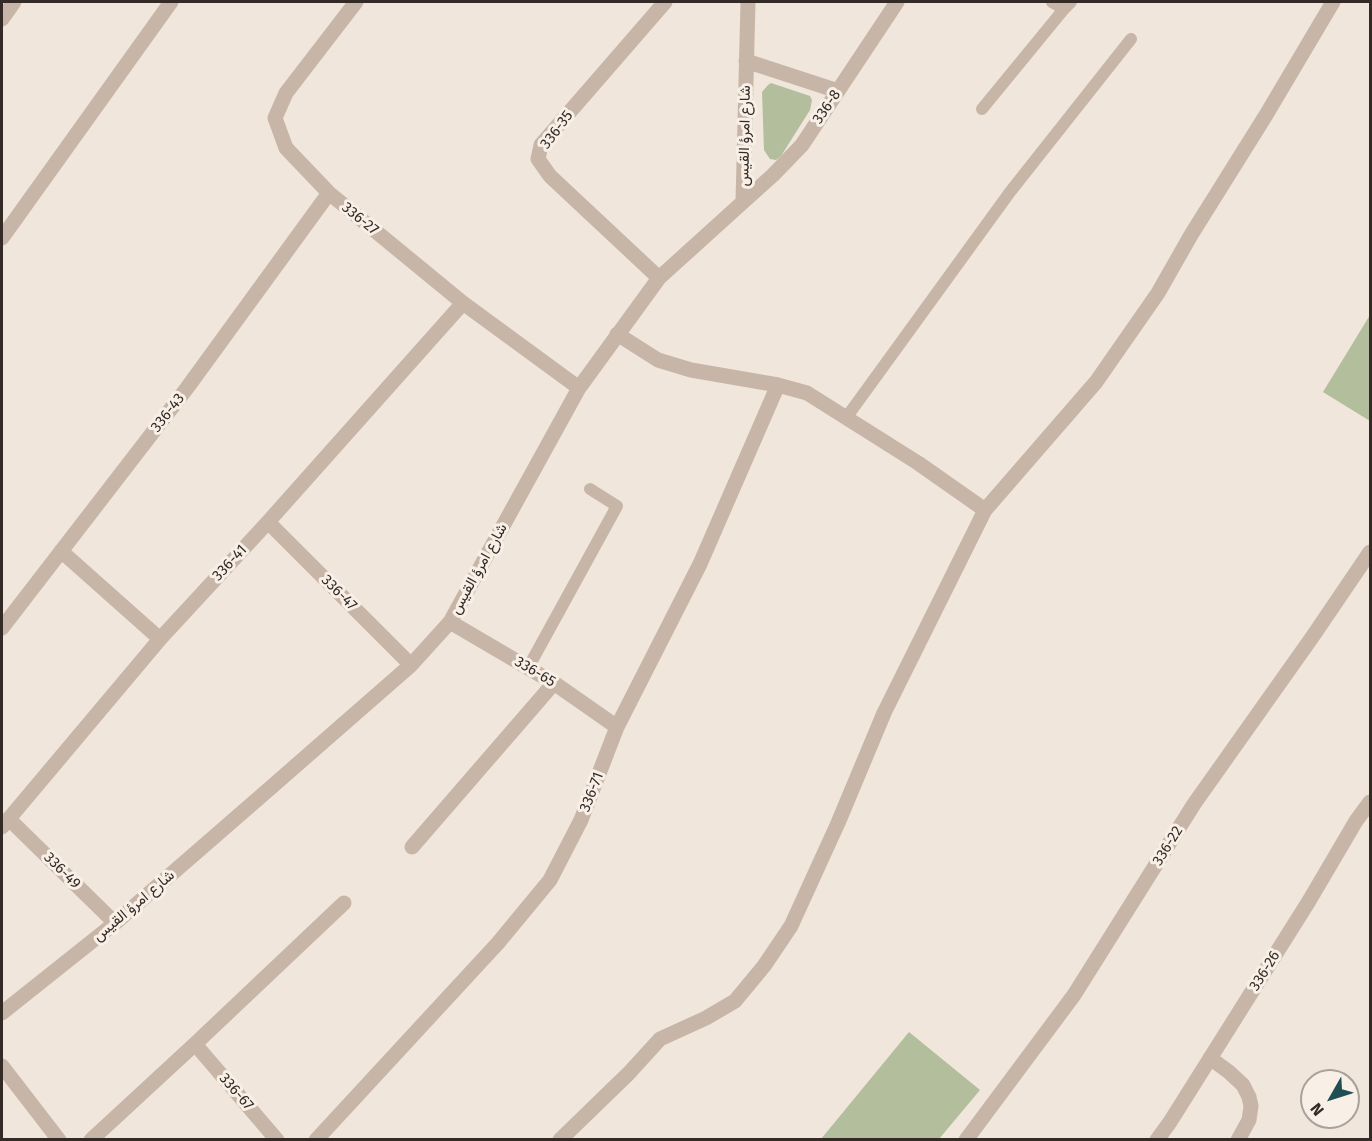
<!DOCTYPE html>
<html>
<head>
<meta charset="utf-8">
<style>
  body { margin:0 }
  #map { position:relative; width:1372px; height:1141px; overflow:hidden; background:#f0e6db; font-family:"Fira Sans",sans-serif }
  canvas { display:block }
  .frame { position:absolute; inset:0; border:3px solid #342b27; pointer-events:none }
  .north { position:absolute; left:1300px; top:1069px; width:60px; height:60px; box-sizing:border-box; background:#f8f0e7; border:2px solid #aaa19a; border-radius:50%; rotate:231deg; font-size:16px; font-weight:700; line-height:24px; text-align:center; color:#342b27 }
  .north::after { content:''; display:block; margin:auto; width:21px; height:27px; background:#204f53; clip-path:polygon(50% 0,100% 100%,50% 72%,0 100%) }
</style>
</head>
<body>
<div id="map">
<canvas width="1372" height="1141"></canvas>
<div class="frame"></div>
<div class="north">N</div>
</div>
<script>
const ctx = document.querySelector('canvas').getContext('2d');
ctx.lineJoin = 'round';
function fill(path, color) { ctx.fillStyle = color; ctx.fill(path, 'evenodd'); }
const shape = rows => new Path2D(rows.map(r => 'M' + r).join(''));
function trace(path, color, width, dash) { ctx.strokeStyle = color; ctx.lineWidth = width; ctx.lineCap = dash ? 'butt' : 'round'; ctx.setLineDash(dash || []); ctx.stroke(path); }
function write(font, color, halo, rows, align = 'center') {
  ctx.font = font + ' "Fira Sans",Vazirmatn,sans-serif'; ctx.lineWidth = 6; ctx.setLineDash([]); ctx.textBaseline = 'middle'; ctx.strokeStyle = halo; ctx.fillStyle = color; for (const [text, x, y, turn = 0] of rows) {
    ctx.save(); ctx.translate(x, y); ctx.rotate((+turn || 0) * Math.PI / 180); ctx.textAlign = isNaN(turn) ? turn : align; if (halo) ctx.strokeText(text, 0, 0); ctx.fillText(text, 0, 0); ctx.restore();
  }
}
fill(shape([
  [771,83,810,96,812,100,810,110,781,156,776,160,770,159,764,150,762,92,768,85],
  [1370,315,1370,421,1323,392],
  [909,1032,980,1090,939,1139,821,1139]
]), '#b2be9c');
trace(shape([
  [1052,2,1064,9,1071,2],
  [982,109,1064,9],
  [846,418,1010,192,1131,39],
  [528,668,617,506,590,489]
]), '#c7b6a8', 12);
trace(shape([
  [356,2,286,93,275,118,286,148,329,193,463,303,579,388],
  [2,19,14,2],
  [746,61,838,91],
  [743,202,773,175,802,145,897,2],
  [2,238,171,2],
  [659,278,550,176,538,159,541,145,665,2],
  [617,334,658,360,691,370,778,385,807,393,918,463,985,510],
  [268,522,411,665],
  [61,551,160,639],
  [450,622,554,683,617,727],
  [2,628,187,388,329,193],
  [9,819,115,923],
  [2,827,160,639,268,522,463,303],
  [412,847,554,683],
  [2,1013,115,923,268,790,411,665,450,622,579,388,659,278,743,202,748,2],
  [195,1044,277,1140],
  [1210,1058,1229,1072,1243,1085,1249,1097,1251,1106,1249,1120,1238,1140],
  [2,1066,59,1140],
  [91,1140,195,1044,344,903],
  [316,1140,498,943,550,880,581,820,617,727,700,564,778,385],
  [560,1140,629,1073,660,1039,706,1018,735,1001,764,966,791,926,838,823,884,713,985,510,1096,382,1158,293,1191,235,1266,115,1333,2],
  [966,1140,1074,995,1194,804,1313,636,1370,552],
  [1157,1140,1170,1122,1309,901,1356,821,1370,802]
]), '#c7b6a8', 15);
write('15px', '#342b27', '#f8f0e7', [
  ["336-8",827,107,-56],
  ["336-35",557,130,-53],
  ["شارع امرؤ القيس",745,136,-89],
  ["336-27",360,219,39],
  ["336-43",168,413,-52],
  ["336-41",230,563,-47],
  ["شارع امرؤ القيس",479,569,-61],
  ["336-47",339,593,45],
  ["336-65",535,672,31],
  ["336-71",592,792,-69],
  ["336-22",1168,846,-58],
  ["336-49",62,871,45],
  ["شارع امرؤ القيس",134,906,-40],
  ["336-26",1265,971,-58],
  ["336-67",236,1092,49]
]);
</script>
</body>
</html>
